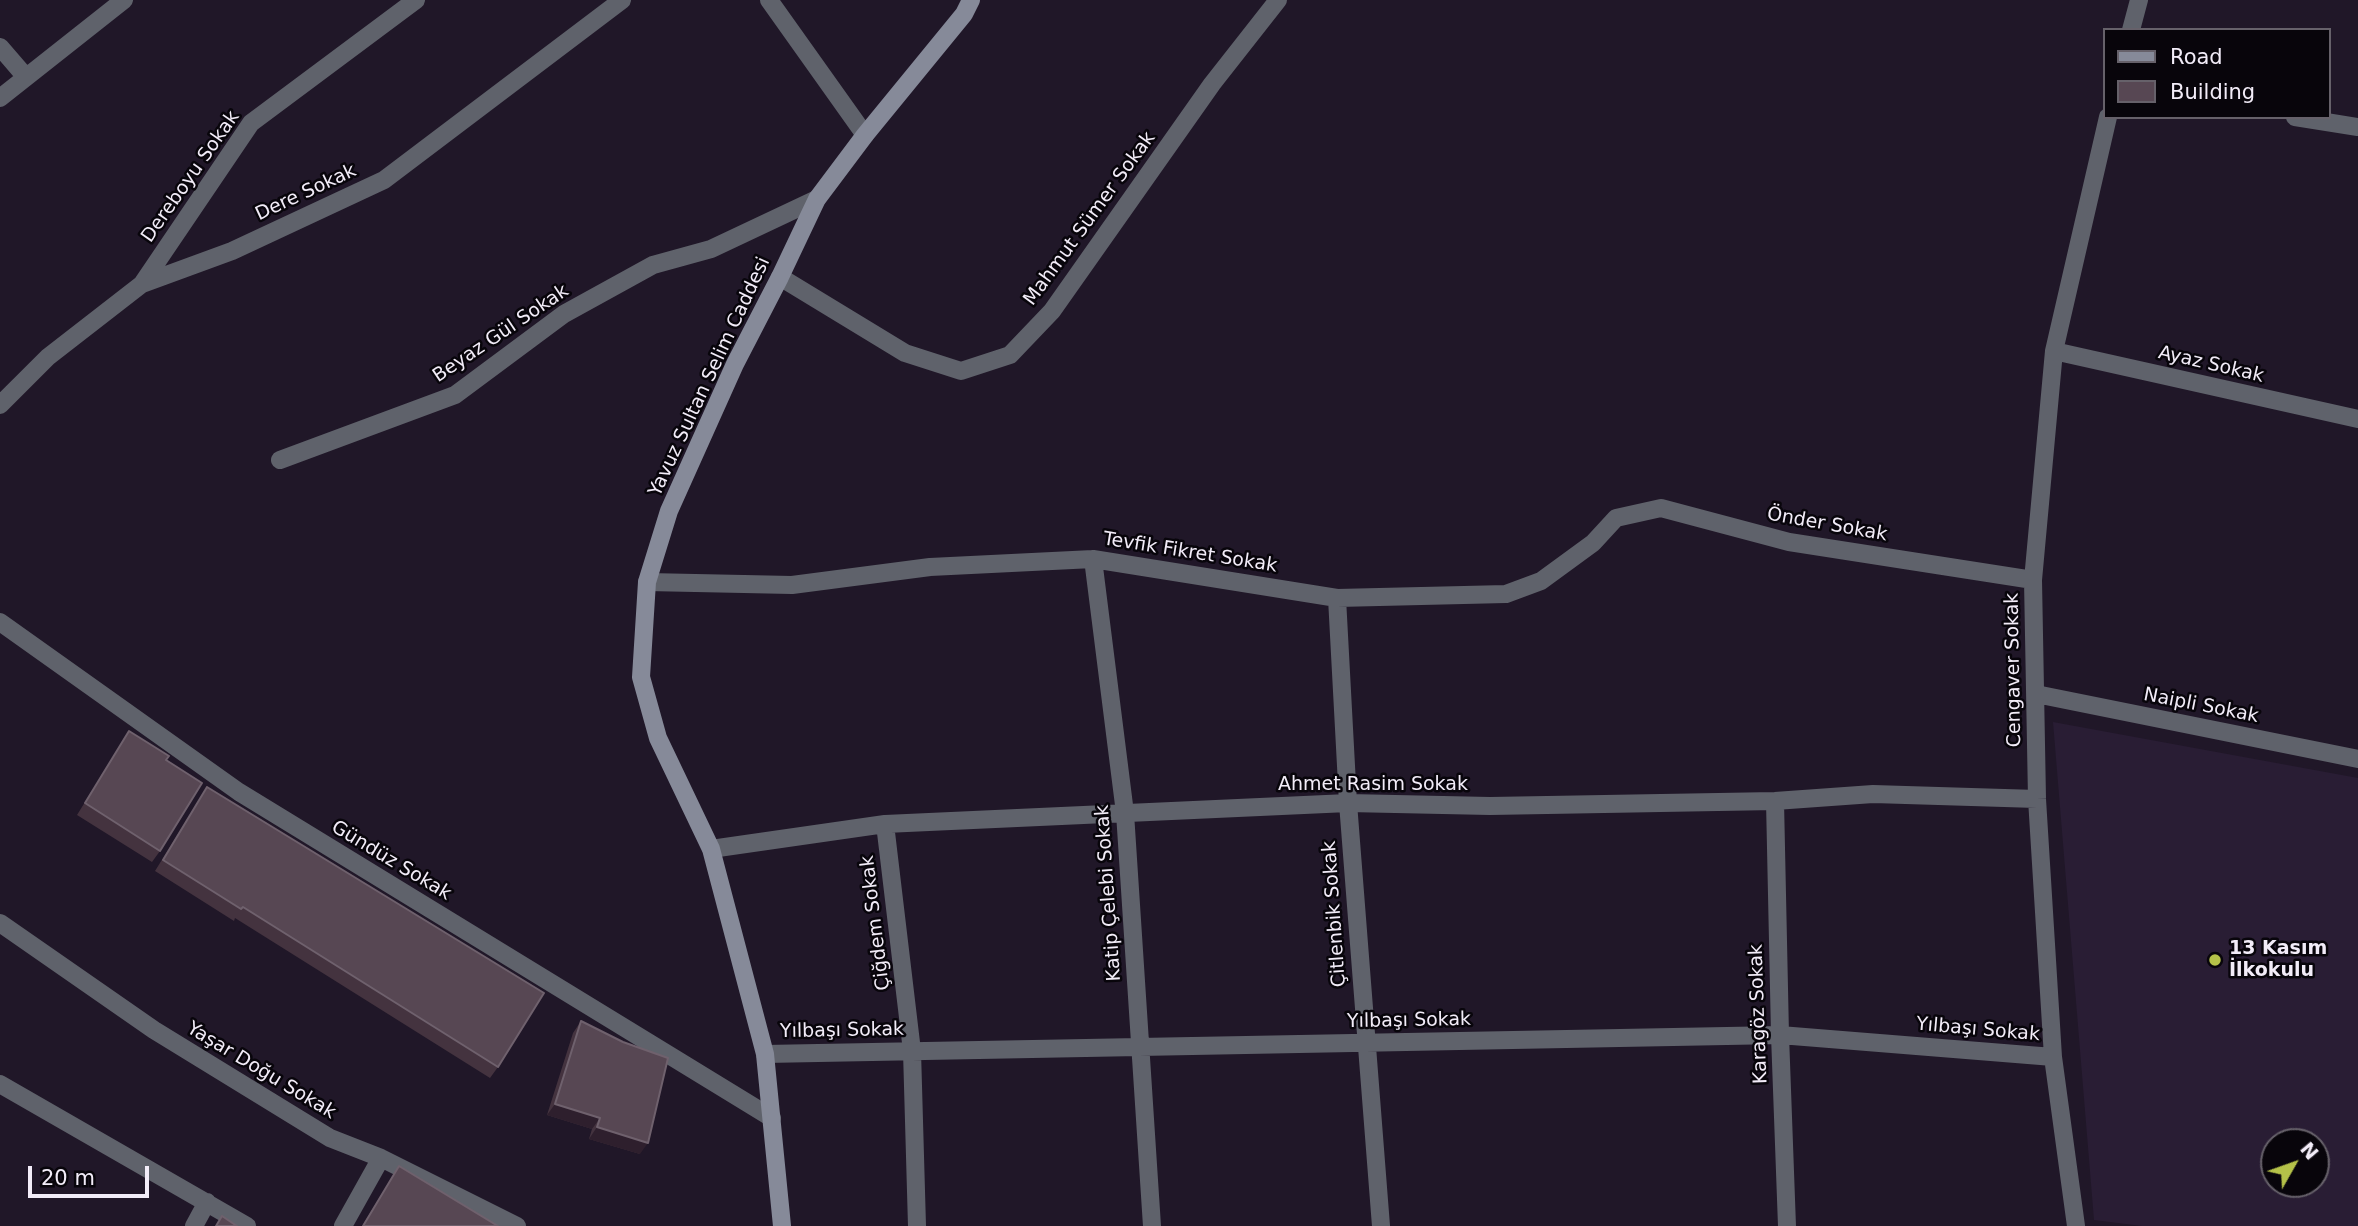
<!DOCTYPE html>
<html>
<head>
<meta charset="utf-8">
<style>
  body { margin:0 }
  #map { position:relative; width:2358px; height:1226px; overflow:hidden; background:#201728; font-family:"DejaVu Sans",sans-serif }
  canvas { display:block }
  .legend { position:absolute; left:2103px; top:28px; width:228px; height:91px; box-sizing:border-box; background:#08050b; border:2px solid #66616a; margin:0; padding:9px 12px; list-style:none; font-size:21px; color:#f2ecf8 }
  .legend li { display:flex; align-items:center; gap:14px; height:35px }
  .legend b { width:35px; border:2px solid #66616a }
  .north { position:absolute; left:2260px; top:1128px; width:70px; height:70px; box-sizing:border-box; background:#08050b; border:2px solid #66616a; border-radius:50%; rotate:50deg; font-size:19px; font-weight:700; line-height:28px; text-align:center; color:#f2ecf8 }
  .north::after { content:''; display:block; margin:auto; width:24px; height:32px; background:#b5c249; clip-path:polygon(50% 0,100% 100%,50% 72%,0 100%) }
  .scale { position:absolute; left:28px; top:1166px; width:121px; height:32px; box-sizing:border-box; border:4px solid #f2ecf8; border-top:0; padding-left:9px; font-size:21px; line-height:24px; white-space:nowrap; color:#f2ecf8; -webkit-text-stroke:5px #08050b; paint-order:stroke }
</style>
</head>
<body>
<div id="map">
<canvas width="2358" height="1226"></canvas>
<ul class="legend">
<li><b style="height:9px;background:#868a99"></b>Road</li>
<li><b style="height:19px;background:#574753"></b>Building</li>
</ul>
<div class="north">N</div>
<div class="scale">20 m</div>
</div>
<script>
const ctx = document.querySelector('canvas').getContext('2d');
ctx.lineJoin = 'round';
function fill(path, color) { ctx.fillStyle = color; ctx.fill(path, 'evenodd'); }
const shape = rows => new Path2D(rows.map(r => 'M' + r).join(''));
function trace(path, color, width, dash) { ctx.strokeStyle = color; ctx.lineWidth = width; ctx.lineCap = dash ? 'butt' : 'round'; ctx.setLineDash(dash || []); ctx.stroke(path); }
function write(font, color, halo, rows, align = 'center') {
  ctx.font = font + ' "DejaVu Sans",sans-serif'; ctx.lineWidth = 5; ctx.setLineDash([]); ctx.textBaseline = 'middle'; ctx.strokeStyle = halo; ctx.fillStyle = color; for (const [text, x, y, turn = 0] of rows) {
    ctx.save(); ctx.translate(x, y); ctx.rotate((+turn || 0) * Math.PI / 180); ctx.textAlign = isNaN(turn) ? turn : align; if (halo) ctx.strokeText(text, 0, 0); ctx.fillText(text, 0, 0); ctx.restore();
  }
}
fill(shape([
  [2053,722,2358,778,2358,1226,2142,1226,2094,1220],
  [2274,1142,2316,1142,2316,1184,2274,1184]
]), '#291d34');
trace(shape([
  [769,0,865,135],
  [2131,30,2139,0],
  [0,47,25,76],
  [0,98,124,0],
  [2295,117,2358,127],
  [780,277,905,353,961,371,1010,355,1052,311,1212,84,1278,0],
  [142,284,251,123,416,0],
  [2054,351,2358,419],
  [0,405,48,357,142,284,232,251,384,180,622,0],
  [280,460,455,395,564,314,653,265,711,249,817,199],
  [1093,559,1125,813,1152,1226],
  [647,582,792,585,930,567,1093,559,1337,598,1506,594,1541,581,1593,543,1616,518,1661,508,1789,542,2033,580],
  [1337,598,1348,803,1381,1226],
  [0,622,239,792,772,1118],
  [2036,694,2358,759],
  [1775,801,1780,1035,1787,1226],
  [885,824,912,1051,917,1226],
  [711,849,885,824,1348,803,1490,806,1775,801,1873,794,2037,799],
  [0,923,154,1030,330,1138,381,1158,517,1226],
  [765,1054,1780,1035,2053,1057],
  [0,1084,247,1226],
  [194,1226,207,1202],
  [343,1226,381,1158],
  [2076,1226,2053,1057,2037,799,2033,580,2054,351,2108,117]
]), '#5f626b', 18);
trace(shape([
  [782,1226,765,1054,711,849,658,738,641,677,647,582,669,511,735,364,780,277,817,199,865,135,964,14,971,0]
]), '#868a99', 18);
fill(shape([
  [129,731,166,760,160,851,152,862,77,815],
  [207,787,498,1067,490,1078,235,918,234,921,155,871],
  [581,1021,640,1154,589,1139,592,1129,547,1115,573,1033],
  [399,1166,498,1226,362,1226]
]), '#44333f');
fill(shape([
  [555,1104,600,1118,592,1129,547,1115],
  [597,1127,648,1143,640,1154,589,1139]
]), '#2e1f2d');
const building = shape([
  [129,731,169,756,166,760,202,783,160,851,85,803,129,731],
  [207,787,544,993,498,1067,243,907,241,909,163,860,207,787],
  [581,1021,623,1042,668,1058,648,1143,597,1127,600,1118,555,1104,581,1021],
  [399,1166,498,1226,363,1226,399,1166],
  [222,1216,237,1226,216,1226,222,1216]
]);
fill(building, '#574753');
trace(building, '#6f616d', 2);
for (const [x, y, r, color] of [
  [2215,960,7,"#b5c249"]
]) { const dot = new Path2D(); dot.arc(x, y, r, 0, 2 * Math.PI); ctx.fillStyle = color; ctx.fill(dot); trace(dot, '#08050b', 2.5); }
write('19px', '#f2ecf8', '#08050b', [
  ["Dereboyu Sokak",191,177,-55],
  ["Dere Sokak",306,193,-25],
  ["Mahmut Sümer Sokak",1090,219,-54],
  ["Beyaz Gül Sokak",501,334,-34],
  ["Ayaz Sokak",2211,365,13],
  ["Yavuz Sultan Selim Caddesi",710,377,-65],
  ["Önder Sokak",1827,525,10],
  ["Tevfik Fikret Sokak",1190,553,9],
  ["Cengaver Sokak",2014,670,-91],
  ["Naipli Sokak",2201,706,11],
  ["Ahmet Rasim Sokak",1373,785],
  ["Gündüz Sokak",391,861,31],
  ["Katip Çelebi Sokak",1109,893,-94],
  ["Çitlenbik Sokak",1335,914,-94],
  ["Çiğdem Sokak",876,923,-97],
  ["Karagöz Sokak",1759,1014,-92],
  ["Yılbaşı Sokak",1409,1021,-1],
  ["Yılbaşı Sokak",1978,1030,5],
  ["Yılbaşı Sokak",842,1031,-1],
  ["Yaşar Doğu Sokak",261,1071,31]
]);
write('bold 19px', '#f2ecf8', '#08050b', [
  ["13 Kasım",2229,949],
  ["İlkokulu",2229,971]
], 'left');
</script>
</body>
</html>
